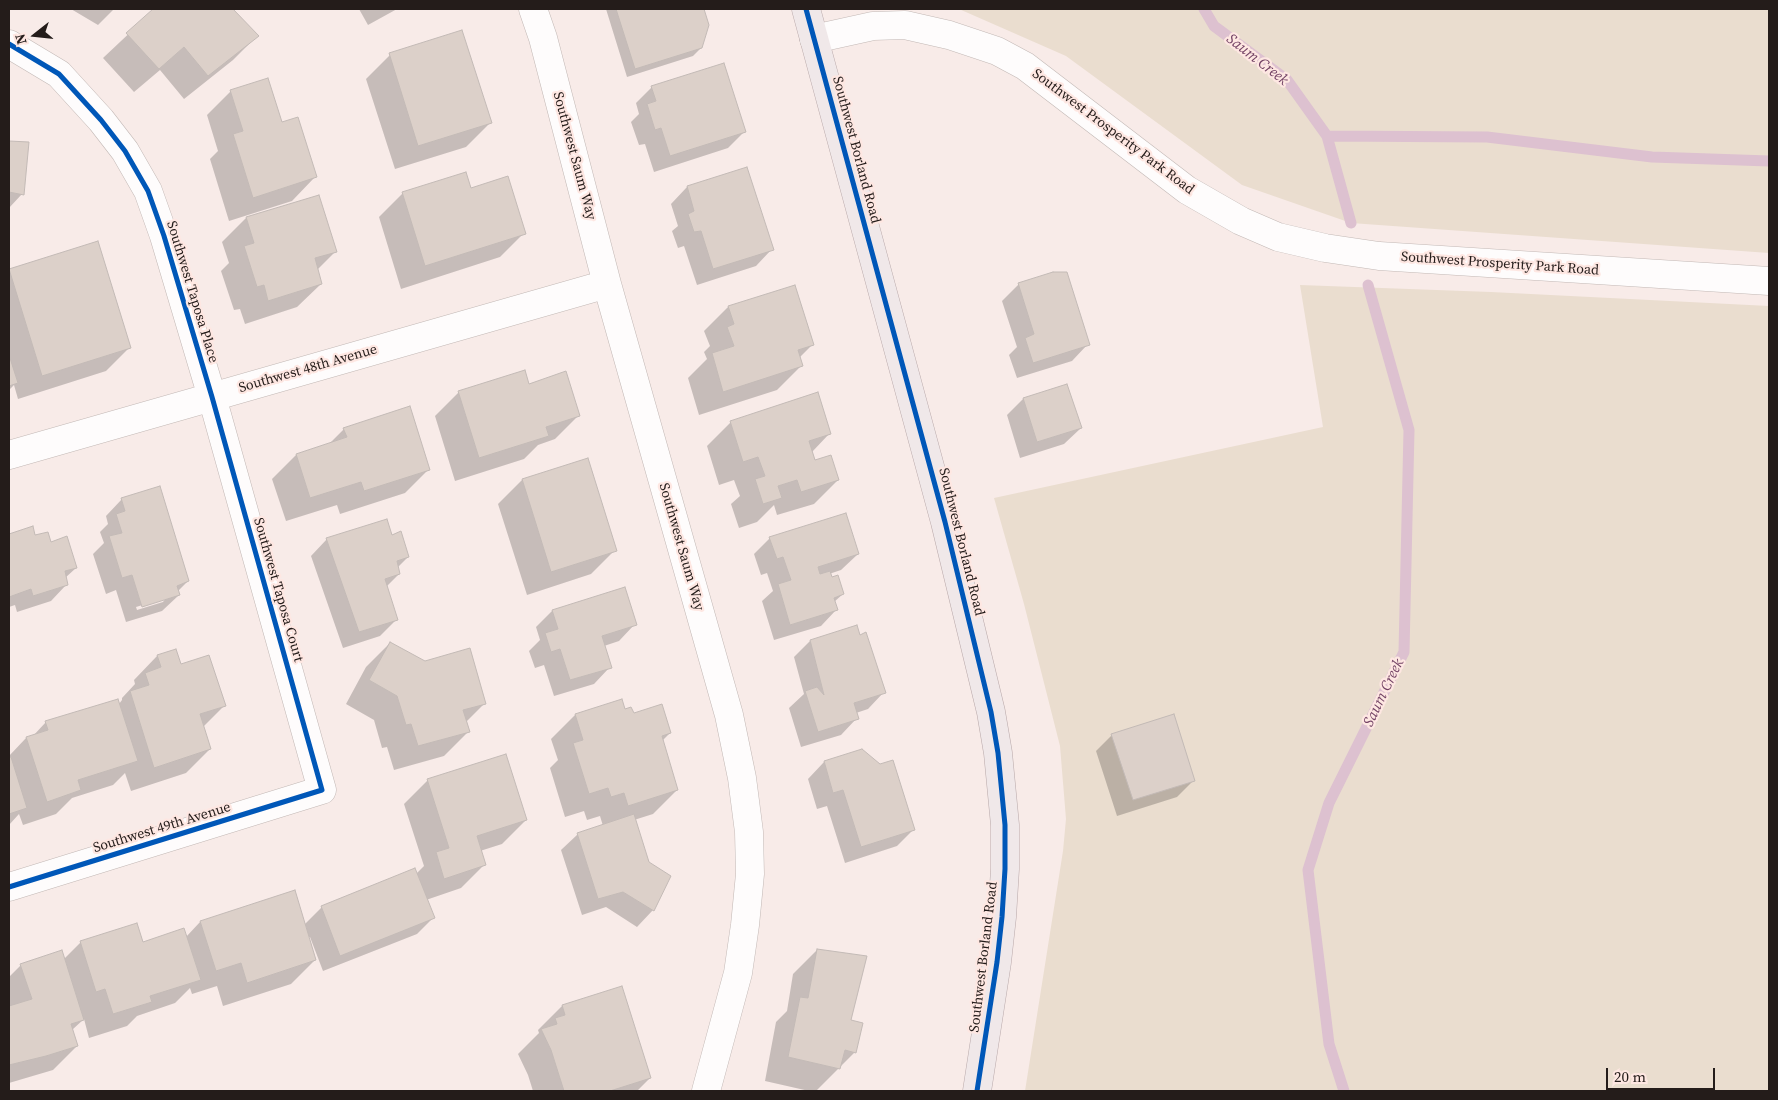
<!DOCTYPE html>
<html>
<head>
<meta charset="utf-8">
<style>
  body { margin:0 }
  #map { position:relative; width:1778px; height:1100px; overflow:hidden; background:#f8ebe8; font-family:"Source Serif 4",serif }
  canvas { display:block }
  .frame { position:absolute; inset:0; border:10px solid #241c1a; pointer-events:none }
  .north { position:absolute; left:10px; top:10px; width:50px; height:50px; -webkit-text-stroke:4px #fee7e2; paint-order:stroke; rotate:254deg; font-size:14px; font-weight:700; line-height:20px; text-align:center; color:#241c1a }
  .north::after { content:''; display:block; margin:auto; width:18px; height:22px; background:#241c1a; clip-path:polygon(50% 0,100% 100%,50% 72%,0 100%) }
  .scale { position:absolute; left:1606px; top:1068px; width:109px; height:22px; box-sizing:border-box; border:2px solid #241c1a; border-top:0; padding-left:6px; font-size:15px; line-height:18px; white-space:nowrap; color:#241c1a; -webkit-text-stroke:4px #fee7e2; paint-order:stroke }
</style>
</head>
<body>
<div id="map">
<canvas width="1778" height="1100"></canvas>
<div class="frame"></div>
<div class="north">N</div>
<div class="scale">20 m</div>
</div>
<script>
const ctx = document.querySelector('canvas').getContext('2d');
ctx.lineJoin = 'round';
function fill(path, color) { ctx.fillStyle = color; ctx.fill(path, 'evenodd'); }
const shape = rows => new Path2D(rows.map(r => 'M' + r).join(''));
function trace(path, color, width, dash) { ctx.strokeStyle = color; ctx.lineWidth = width; ctx.lineCap = dash ? 'butt' : 'round'; ctx.setLineDash(dash || []); ctx.stroke(path); }
function write(font, color, halo, rows, align = 'center') {
  ctx.font = font + ' "Source Serif 4",serif'; ctx.lineWidth = 4.5; ctx.setLineDash([]); ctx.textBaseline = 'middle'; ctx.strokeStyle = halo; ctx.fillStyle = color; for (const [text, x, y, turn = 0] of rows) {
    ctx.save(); ctx.translate(x, y); ctx.rotate((+turn || 0) * Math.PI / 180); ctx.textAlign = isNaN(turn) ? turn : align; if (halo) ctx.strokeText(text, 0, 0); ctx.fillText(text, 0, 0); ctx.restore();
  }
}
fill(shape([
  [959,9,1769,9,1769,253,1351,223,1242,185,1066,56],
  [1300,285,1491,292,1769,306,1769,1091,1025,1091,1063,851,1066,819,1060,746,1024,604,994,498,1323,427]
]), '#eaddcf');
fill(shape([
  [71,9,114,9,98,25],
  [155,9,231,9,257,36,233,60,184,99,160,70,134,92,103,58],
  [359,9,397,9,368,25],
  [606,9,703,9,708,25,701,48,693,56,627,77],
  [390,55,490,123,466,147,395,169,366,79],
  [652,87,745,131,728,148,654,172,645,144,639,145,631,122,639,114,636,103],
  [231,91,281,123,315,177,292,201,229,221,210,159,218,151,207,115],
  [9,142,27,143,22,194,9,208],
  [747,168,772,249,756,266,697,285,684,246,678,248,672,231,678,226,671,204,687,187],
  [470,189,524,233,500,257,401,289,379,217,403,193],
  [318,196,336,251,317,270,321,284,297,307,245,324,240,309,234,310,221,271,229,263,222,242,246,218],
  [97,243,130,347,106,371,18,399,14,385,9,390,9,271],
  [1053,274,1088,344,1072,361,1017,378,1009,355,1017,347,1002,301,1018,285],
  [728,307,812,345,799,358,801,366,777,390,699,415,688,378,707,359,704,352,710,346,704,331],
  [528,385,579,415,555,439,538,445,524,459,455,481,435,416,459,392],
  [1023,399,1081,428,1064,444,1020,458,1007,415],
  [731,422,830,433,812,452,815,461,838,480,814,504,777,515,774,505,757,522,739,528,731,504,740,496,734,480,719,485,707,446],
  [344,429,429,469,405,493,340,514,337,505,286,521,272,479,296,455,329,444],
  [587,460,615,550,591,574,527,595,498,504,522,480],
  [122,499,188,581,178,591,179,595,162,611,126,622,116,590,106,594,93,554,104,543,100,532,108,524,106,516],
  [166,598,163,602,137,610,136,607],
  [32,527,35,537,50,543,76,568,65,578,67,584,51,601,17,612,15,605,9,607,9,535],
  [391,536,408,557,397,568,399,574,386,587,396,620,380,636,343,648,311,556,327,539],
  [770,538,858,554,841,570,829,574,843,594,834,602,837,609,821,626,774,640,762,601,773,591,767,573,761,575,754,554],
  [624,588,635,624,619,641,604,646,610,667,594,684,554,696,544,665,535,668,529,651,540,640,536,627,552,611],
  [810,641,884,692,868,709,856,713,857,718,841,735,801,747,789,708,804,694,794,657],
  [390,643,485,703,466,722,468,732,444,756,394,770,387,747,382,748,374,720,346,704,366,667],
  [157,656,180,666,224,706,203,727,210,749,186,773,131,791,125,773,113,785,72,798,56,814,23,825,19,814,9,825,9,756,26,738,32,737,46,722,119,704,122,700,122,698,135,684,134,680],
  [621,701,625,711,670,733,662,741,677,790,653,814,634,820,648,863,653,910,637,927,606,907,582,915,561,850,578,834,603,826,600,816,587,820,584,811,565,817,550,768,558,760,551,739,575,715],
  [1112,735,1194,780,1177,797,1117,816,1096,751],
  [862,750,913,830,897,846,845,863,827,806,817,809,808,779,824,762],
  [428,780,526,820,502,844,480,851,485,864,461,888,426,900,433,918,417,934,323,971,310,937,308,937,315,960,291,984,223,1006,217,986,192,994,190,988,175,1003,137,1016,127,1026,89,1038,84,1019,72,1030,77,1046,53,1070,9,1083,9,977,21,965,64,959,81,942,142,943,186,937,200,922,304,925,321,908,414,869,416,874,424,866,404,804],
  [817,950,850,1021,855,1052,816,1091,809,1091,765,1081,776,1022,787,1011,793,974],
  [562,1006,650,1078,637,1091,533,1091,528,1075,518,1054,539,1033,538,1030]
]), '#0003');
trace(shape([
  [1204,9,1214,26,1287,80,1327,136,1351,223],
  [1327,136,1487,137,1652,157,1769,161],
  [1344,1091,1329,1044,1308,870,1329,803,1404,652,1409,430,1368,285]
]), '#ddc1d0', 11);
const building = shape([
  [153,9,233,9,259,36,208,76,184,47,159,69,126,33,153,9],
  [616,9,704,9,709,25,702,48,635,69,616,9],
  [462,30,492,123,418,146,389,53,462,30],
  [724,63,746,132,670,156,661,128,655,130,647,104,656,101,651,86,724,63],
  [268,78,282,122,298,117,317,177,253,198,233,134,243,131,230,90,268,78],
  [9,141,29,142,24,195,9,192,9,194,9,141],
  [747,167,774,250,713,269,701,231,694,232,688,214,694,211,687,186,747,167],
  [466,172,471,188,508,176,526,234,425,266,402,192,466,172],
  [319,195,337,252,315,258,322,284,268,301,264,285,257,287,244,246,254,243,246,217,319,195],
  [98,241,131,348,42,376,9,269,98,241],
  [1053,272,1067,272,1090,345,1033,363,1025,338,1034,334,1018,283,1053,272],
  [795,285,814,345,798,350,803,366,723,392,712,353,734,346,727,327,734,324,728,306,795,285],
  [9,355,18,383,9,386,9,355],
  [525,370,529,384,566,371,580,416,546,427,549,436,479,458,458,391,525,370],
  [1067,384,1082,428,1037,442,1023,398,1067,384],
  [818,392,831,434,809,441,815,460,831,455,839,480,801,492,797,480,778,486,782,498,763,504,755,479,765,476,758,457,743,462,730,421,818,392],
  [410,406,430,470,364,491,361,482,310,498,296,454,347,437,343,428,410,406],
  [588,458,617,551,551,572,522,479,588,458],
  [160,486,189,581,177,586,180,595,142,607,132,575,122,578,109,536,122,533,116,514,125,511,121,498,160,486],
  [846,513,859,554,818,567,820,574,830,571,832,577,838,575,844,594,834,598,838,610,790,625,778,584,791,580,783,557,777,559,769,537,846,513],
  [387,519,392,535,401,531,409,557,397,561,400,574,385,579,398,620,359,632,326,538,387,519],
  [33,526,35,535,48,532,51,542,67,536,77,568,65,571,68,585,33,596,31,589,9,597,9,534,33,526],
  [625,587,637,625,602,636,612,668,570,680,560,649,551,652,545,633,558,629,552,610,625,587],
  [857,625,860,635,866,632,886,693,854,703,859,719,818,732,805,691,817,687,824,695,810,640,857,625],
  [390,642,425,661,470,648,486,704,463,710,470,732,418,746,411,724,406,725,397,696,369,680,390,642],
  [176,649,181,664,209,655,226,706,200,714,211,749,154,768,130,691,149,685,145,673,161,667,157,655,176,649],
  [118,699,138,761,78,780,81,790,47,802,26,737,48,730,45,721,118,699],
  [622,699,625,709,631,707,634,713,662,704,671,733,662,736,678,790,628,806,624,793,611,797,608,788,589,794,573,743,583,740,575,714,622,699],
  [1174,714,1195,781,1133,800,1111,734,1174,714],
  [862,749,880,764,893,760,915,830,861,847,843,790,833,793,824,761,862,749],
  [506,754,527,820,477,836,486,865,444,879,436,852,449,848,427,779,506,754],
  [9,757,11,757,27,808,9,814,9,757],
  [634,814,649,862,671,876,654,911,623,892,598,899,577,833,634,814],
  [415,868,435,918,340,956,321,906,415,868],
  [295,890,316,960,247,983,241,963,216,971,200,921,295,890],
  [137,923,143,942,184,928,201,980,150,996,152,1002,113,1014,105,989,96,992,80,941,137,923],
  [817,949,867,956,851,1020,863,1023,856,1053,845,1050,840,1069,788,1057,800,997,808,998,817,949],
  [62,950,84,1020,71,1024,78,1046,46,1056,9,1065,9,1006,32,999,20,964,62,950],
  [622,986,651,1078,610,1091,564,1091,551,1050,541,1029,557,1024,555,1018,565,1015,562,1005,622,986]
]);
fill(building, '#dcd0c9');
trace(building, '#c3bab6', 1);
const minor = shape([
  [533,9,543,38,607,284,729,715,742,778,749,832,750,874,745,925,738,973,706,1091],
  [814,39,873,26,905,25,949,35,997,51,1025,66,1187,190,1241,221,1278,237,1325,248,1379,256,1769,281],
  [9,44,59,74,101,120,125,151,148,191,164,236,212,397,322,790,9,887],
  [9,455,607,284]
]);
const major = shape([
  [806,9,945,522,991,712,998,753,1005,825,1005,869,1002,917,997,962,977,1091]
]);
trace(minor, '#c2b8b5', 29);
trace(major, '#b8a8a9', 29);
trace(minor, '#fefcfc', 28);
trace(major, '#f0e8e9', 28);
trace(shape([
  [806,9,945,522,991,712,998,753,1005,825,1005,869,1002,917,997,962,977,1091],
  [9,44,59,74,101,120,125,151,148,191,164,236,212,397,322,790,9,887]
]), '#0057b8', 5);
write('14px', '#241c1a', '#fee7e2', [
  ["Southwest Prosperity Park Road",1113,132,37],
  ["Southwest Borland Road",856,150,75],
  ["Southwest Saum Way",574,156,75],
  ["Southwest Prosperity Park Road",1500,264,4],
  ["Southwest Taposa Place",192,292,73],
  ["Southwest 48th Avenue",308,369,-16],
  ["Southwest Borland Road",961,542,76],
  ["Southwest Saum Way",681,547,74],
  ["Southwest Taposa Court",278,590,74],
  ["Southwest 49th Avenue",162,828,-17],
  ["Southwest Borland Road",984,957,-83]
]);
write('italic 15px', '#734365', '#fee7e2', [
  ["Saum Creek",1257,60,38],
  ["Saum Creek",1384,693,-64]
]);
</script>
</body>
</html>
